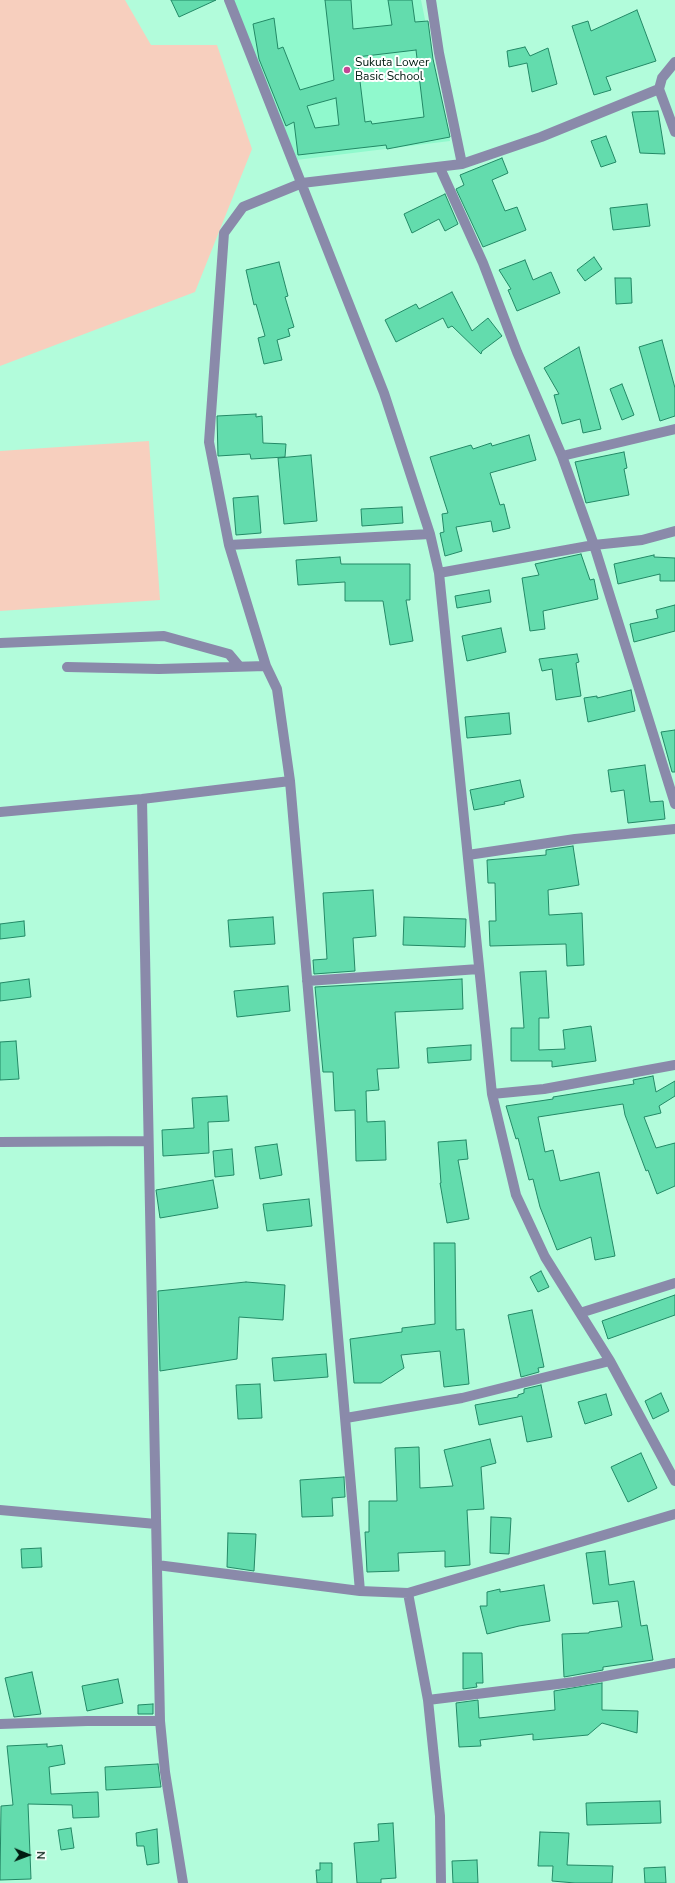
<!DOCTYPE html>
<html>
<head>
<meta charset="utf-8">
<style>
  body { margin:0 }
  #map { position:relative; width:675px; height:1883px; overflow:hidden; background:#b2fcdb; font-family:"Nunito Sans",sans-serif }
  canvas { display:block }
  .north { position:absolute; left:8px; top:1835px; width:40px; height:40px; -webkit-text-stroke:3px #fff; paint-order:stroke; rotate:91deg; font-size:11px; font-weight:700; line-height:16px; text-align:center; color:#001c11 }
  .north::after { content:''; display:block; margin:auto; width:14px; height:18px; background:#001c11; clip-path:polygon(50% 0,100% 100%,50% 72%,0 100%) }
</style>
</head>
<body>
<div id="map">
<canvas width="675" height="1883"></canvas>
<div class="north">N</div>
</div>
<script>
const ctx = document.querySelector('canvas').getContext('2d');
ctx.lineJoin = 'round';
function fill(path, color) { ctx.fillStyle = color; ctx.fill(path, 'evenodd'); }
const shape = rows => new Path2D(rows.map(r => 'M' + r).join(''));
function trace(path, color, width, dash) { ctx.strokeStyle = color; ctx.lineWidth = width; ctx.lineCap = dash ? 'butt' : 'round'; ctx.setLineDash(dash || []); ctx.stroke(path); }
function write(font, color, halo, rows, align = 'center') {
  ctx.font = font + ' "Nunito Sans",sans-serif'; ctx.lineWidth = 4; ctx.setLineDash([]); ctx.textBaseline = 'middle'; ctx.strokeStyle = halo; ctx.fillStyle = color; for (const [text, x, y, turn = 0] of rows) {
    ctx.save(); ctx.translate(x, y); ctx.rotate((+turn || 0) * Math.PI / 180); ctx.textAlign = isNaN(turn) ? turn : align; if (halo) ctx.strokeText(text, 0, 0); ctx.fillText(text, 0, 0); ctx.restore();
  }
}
fill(shape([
  [229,0,421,0,450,141,296,160]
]), '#90f9cd');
fill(shape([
  [0,0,125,0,151,45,217,45,252,149,195,292,0,366],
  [149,441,160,600,0,611,0,451]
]), '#f7cfbe');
const building = shape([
  [171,0,216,0,179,17,171,0],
  [325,0,351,0,353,29,392,25,388,0,412,0,415,22,428,21,433,59,450,137,387,149,386,145,298,155,294,122,286,126,259,59,253,24,274,18,278,49,283,47,300,90,334,80,325,0],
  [416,50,424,117,372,124,371,121,365,122,357,57,416,50],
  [336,98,339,125,315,128,307,106,336,98],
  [637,10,656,61,606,77,611,90,594,95,572,26,588,21,591,31,637,10],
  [525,47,530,56,548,48,557,84,532,92,527,63,509,67,507,51,525,47],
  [658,111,665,154,640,153,632,112,658,111],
  [606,136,616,162,601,167,591,141,606,136],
  [502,158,508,173,492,180,505,211,517,207,526,230,483,247,456,189,464,185,460,175,502,158],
  [445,194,458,224,445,231,439,219,412,233,404,214,445,194],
  [647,204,650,226,613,230,610,208,647,204],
  [594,257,602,269,585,281,577,270,594,257],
  [525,260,533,280,551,272,560,293,517,311,508,290,511,289,499,270,525,260],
  [279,262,288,296,285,297,294,327,288,329,290,336,277,340,282,360,264,364,258,338,265,336,256,304,254,305,246,270,279,262],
  [615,278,631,278,632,303,616,304,615,278],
  [452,292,472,331,488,318,502,336,482,351,481,354,452,326,448,328,443,318,396,342,385,320,416,304,419,309,452,292],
  [662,340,675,388,675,416,660,421,639,347,662,340],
  [579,347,601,429,583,433,580,419,562,424,554,395,559,394,544,368,579,347],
  [622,384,634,415,622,420,610,389,622,384],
  [256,414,256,417,262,416,263,443,286,444,285,457,251,459,250,454,218,456,217,416,256,414],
  [529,435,536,460,490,473,500,505,504,504,510,528,493,532,491,521,456,527,462,551,445,556,440,533,444,532,442,514,448,513,430,457,471,445,473,449,491,443,492,446,529,435],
  [624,452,627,468,624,469,629,495,586,503,575,462,624,452],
  [311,455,317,521,284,524,278,458,311,455],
  [258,496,261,533,236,535,233,498,258,496],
  [402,507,403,523,362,526,361,509,402,507],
  [581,554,590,580,594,579,598,599,543,611,545,629,530,631,522,578,539,575,535,564,581,554],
  [654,555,654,557,675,558,675,581,660,581,660,574,618,584,614,564,654,555],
  [340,557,341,564,410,564,410,600,406,600,413,641,390,645,383,601,345,601,345,582,298,585,296,560,340,557],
  [489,590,491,602,457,608,455,596,489,590],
  [675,605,675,631,634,642,630,624,658,618,656,610,675,605],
  [501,628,506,652,467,661,462,636,501,628],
  [577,654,579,662,576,663,581,696,556,700,552,669,542,671,539,659,577,654],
  [631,690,635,711,588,722,584,698,597,696,597,698,631,690],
  [509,713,511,734,467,738,465,717,509,713],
  [675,730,675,772,672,772,661,732,675,730],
  [645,765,650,802,663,801,665,819,628,823,624,790,611,792,608,770,645,765],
  [520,780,524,797,504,802,505,804,474,810,470,790,520,780],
  [573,846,579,885,548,890,549,915,582,913,584,965,567,966,566,944,490,946,489,921,496,921,495,883,488,883,487,860,546,855,546,850,573,846],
  [373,890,376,936,353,938,355,971,314,974,313,960,327,959,323,893,373,890],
  [273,917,275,944,230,947,228,920,273,917],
  [404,917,466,919,465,947,403,945,404,917],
  [24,921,25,936,0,939,0,924,24,921],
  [546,971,549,1018,539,1018,539,1050,565,1049,563,1030,591,1026,596,1061,552,1067,552,1061,511,1061,511,1028,524,1028,520,972,546,971],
  [29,979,31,997,0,1001,0,983,29,979],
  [462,979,463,1009,395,1012,399,1068,377,1069,379,1090,366,1091,367,1122,385,1121,386,1160,356,1161,355,1110,335,1111,333,1072,323,1072,315,987,462,979],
  [288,986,290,1011,237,1017,234,991,288,986],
  [16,1041,19,1079,0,1080,0,1042,16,1041],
  [471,1045,471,1060,428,1063,427,1048,471,1045],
  [653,1076,656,1092,675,1081,675,1096,659,1106,661,1113,644,1117,656,1148,675,1143,675,1186,657,1194,648,1170,646,1171,625,1115,623,1104,538,1117,545,1152,553,1150,560,1181,599,1172,615,1256,595,1260,591,1237,557,1250,540,1207,533,1179,529,1180,518,1138,516,1139,506,1106,553,1099,553,1097,634,1084,633,1080,653,1076],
  [227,1096,229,1121,208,1122,209,1153,163,1156,162,1130,194,1128,192,1098,227,1096],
  [466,1140,468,1159,458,1160,469,1219,447,1223,440,1183,441,1183,438,1142,466,1140],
  [277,1144,282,1175,260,1179,255,1147,277,1144],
  [232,1149,234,1175,215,1177,213,1151,232,1149],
  [213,1180,218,1208,160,1218,156,1190,213,1180],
  [309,1199,312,1226,267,1231,263,1204,309,1199],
  [434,1243,455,1243,456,1330,464,1329,469,1384,444,1387,440,1351,401,1355,404,1368,381,1383,354,1383,350,1339,402,1332,402,1328,435,1324,434,1243],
  [541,1271,549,1287,538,1292,530,1277,541,1271],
  [246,1282,285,1285,283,1320,239,1317,237,1359,160,1371,158,1291,246,1282],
  [675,1295,675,1315,608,1339,602,1321,675,1295],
  [532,1310,544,1367,538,1368,539,1372,521,1377,508,1315,532,1310],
  [326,1354,328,1377,274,1381,272,1358,326,1354],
  [260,1384,262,1418,238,1419,236,1385,260,1384],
  [541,1385,552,1437,527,1442,522,1416,479,1425,475,1405,518,1397,518,1395,524,1393,524,1389,541,1385],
  [661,1393,669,1411,653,1419,645,1401,661,1393],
  [606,1394,612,1415,585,1424,578,1402,606,1394],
  [490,1439,496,1463,481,1467,484,1509,467,1510,470,1565,445,1567,445,1551,398,1553,399,1571,367,1572,365,1532,369,1532,369,1501,397,1501,395,1448,419,1447,420,1488,453,1486,444,1450,490,1439],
  [641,1453,657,1488,628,1502,611,1467,641,1453],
  [344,1477,345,1497,332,1498,333,1516,302,1517,300,1480,344,1477],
  [491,1517,511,1518,509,1554,490,1553,491,1517],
  [228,1533,256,1534,254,1571,227,1567,228,1533],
  [41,1548,42,1567,22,1568,21,1549,41,1548],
  [605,1551,609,1585,634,1581,641,1626,647,1625,653,1660,603,1667,603,1670,564,1677,562,1634,589,1633,589,1632,622,1627,618,1601,593,1604,586,1553,605,1551],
  [544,1585,550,1621,519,1626,487,1634,480,1606,487,1606,487,1592,500,1589,500,1592,544,1585],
  [463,1653,482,1653,483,1683,476,1683,477,1687,463,1689,463,1653],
  [32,1672,41,1714,14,1717,5,1678,32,1672],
  [118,1679,123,1703,87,1711,82,1686,118,1679],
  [602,1683,602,1710,638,1711,637,1733,602,1723,588,1735,533,1740,533,1734,480,1740,481,1746,459,1747,456,1703,478,1700,479,1718,555,1710,554,1691,602,1683],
  [153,1704,153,1714,138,1714,138,1705,153,1704],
  [47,1744,47,1747,62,1745,65,1764,49,1767,51,1794,98,1792,99,1817,73,1818,72,1805,28,1804,31,1879,0,1880,1,1806,13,1805,7,1746,47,1744],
  [158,1764,161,1787,106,1790,105,1767,158,1764],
  [660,1801,661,1823,587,1825,586,1803,660,1801],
  [393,1823,396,1878,381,1879,381,1883,357,1883,354,1843,379,1841,378,1824,393,1823],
  [71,1828,74,1848,61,1850,58,1830,71,1828],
  [157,1829,159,1863,147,1865,144,1846,137,1846,136,1833,157,1829],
  [540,1832,569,1833,567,1865,613,1866,612,1883,575,1883,552,1881,553,1866,538,1866,540,1832],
  [477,1860,478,1883,453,1883,452,1861,477,1860],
  [320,1863,332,1863,332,1883,317,1883,316,1870,320,1870,320,1863],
  [665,1867,666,1883,645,1883,644,1868,665,1867]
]);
fill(building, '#63dcad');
trace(building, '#238966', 1);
trace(shape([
  [229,0,384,393,430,534,439,573,492,1094,516,1195,545,1257,610,1361,675,1481],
  [431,0,439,53,462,164],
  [659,89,662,78,675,62],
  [440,168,483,263,517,352,562,456,594,545,675,804],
  [562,456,675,429],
  [229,545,430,534],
  [439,573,594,545,642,540,675,531],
  [0,643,164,636,229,654,239,666],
  [67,667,159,669,266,666],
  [142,799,160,1721,165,1772,183,1883],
  [0,812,142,799,290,781],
  [468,855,575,839,675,829],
  [307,981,479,969],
  [492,1094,544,1089,675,1065],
  [0,1142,147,1141],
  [580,1313,675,1283],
  [346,1418,462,1398,610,1361],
  [0,1510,156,1524],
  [157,1565,360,1591,408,1593,675,1514],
  [360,1591,290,781,277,689,266,666,229,545,209,442,224,233,243,207,302,183,462,164,541,137,659,89,675,132],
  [408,1593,428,1700,440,1816,441,1883],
  [428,1700,574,1682,675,1663],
  [0,1724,87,1721,160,1721]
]), '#8a8aaa', 10);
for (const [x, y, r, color] of [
  [347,70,4,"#c34695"]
]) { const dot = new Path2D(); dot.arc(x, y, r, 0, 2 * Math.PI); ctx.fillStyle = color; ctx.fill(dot); trace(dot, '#fff', 1.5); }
write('12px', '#001c11', '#fff', [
  ["Sukuta Lower",355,63],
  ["Basic School",355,77]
], 'left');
</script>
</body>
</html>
